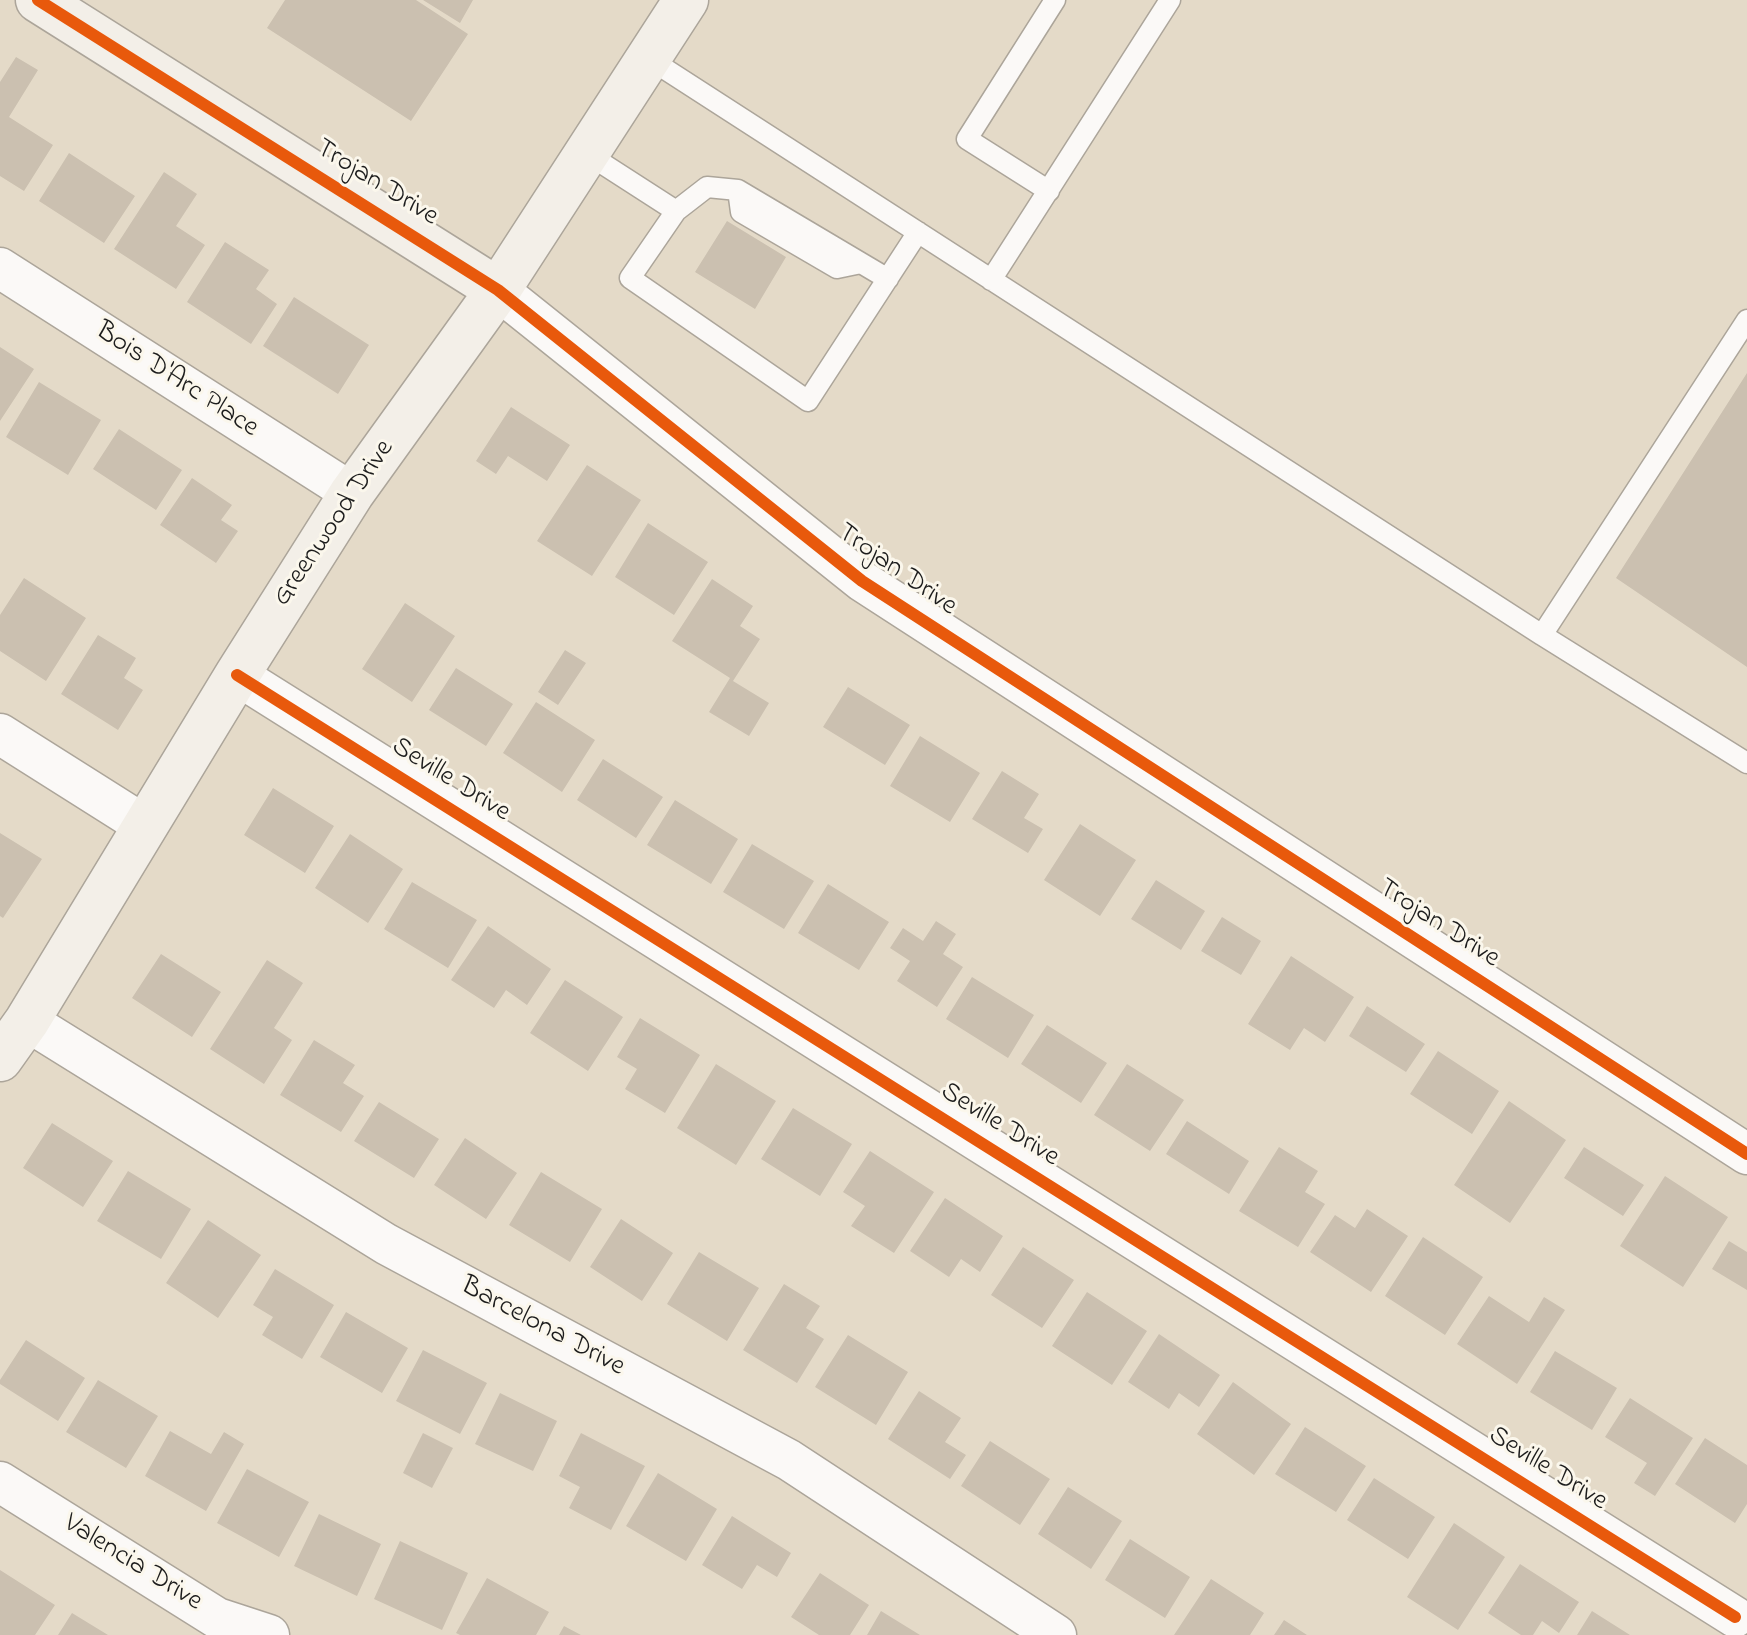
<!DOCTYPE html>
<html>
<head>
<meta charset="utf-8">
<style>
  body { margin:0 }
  canvas { display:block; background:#e4dac8 }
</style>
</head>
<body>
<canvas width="1747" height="1635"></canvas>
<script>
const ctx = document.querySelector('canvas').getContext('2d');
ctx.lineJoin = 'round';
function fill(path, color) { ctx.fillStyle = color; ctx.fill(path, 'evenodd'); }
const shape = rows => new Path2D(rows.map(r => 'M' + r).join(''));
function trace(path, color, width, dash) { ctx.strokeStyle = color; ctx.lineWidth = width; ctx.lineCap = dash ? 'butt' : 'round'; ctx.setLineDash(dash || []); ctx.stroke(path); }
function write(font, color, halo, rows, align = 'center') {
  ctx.font = font + ' "Indie Flower",sans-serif'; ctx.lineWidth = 6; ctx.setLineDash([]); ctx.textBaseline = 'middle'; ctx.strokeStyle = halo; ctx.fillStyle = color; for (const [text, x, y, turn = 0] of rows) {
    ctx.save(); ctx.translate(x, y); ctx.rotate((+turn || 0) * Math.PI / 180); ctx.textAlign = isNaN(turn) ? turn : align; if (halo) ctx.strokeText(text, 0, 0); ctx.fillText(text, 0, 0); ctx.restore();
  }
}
fill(shape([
  [285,0,416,0,468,34,411,121,267,28],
  [423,0,473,0,460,23],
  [16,57,38,70,9,117,53,145,24,191,0,176,0,82],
  [69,153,135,196,104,243,39,201],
  [164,172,197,194,176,226,205,245,176,289,114,249],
  [727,221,786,257,755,309,695,272],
  [225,242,269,270,256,289,277,304,251,344,187,302],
  [294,297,369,345,338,394,263,346],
  [0,347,34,369,0,421],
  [1747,373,1747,667,1616,578],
  [39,382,101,420,68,475,6,437],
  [511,407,570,445,547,481,508,456,496,474,476,461],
  [119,429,182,470,156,510,93,469],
  [587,465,641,500,592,576,537,541],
  [192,478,232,505,221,520,238,531,216,563,160,525],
  [648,523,708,562,674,615,615,577],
  [24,578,86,618,46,681,0,651,0,615],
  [712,579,753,606,740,626,760,639,733,681,769,703,749,736,709,712,730,678,672,641],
  [405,603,455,636,412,702,362,669],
  [98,635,136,658,124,678,143,690,118,730,61,694],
  [565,650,586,663,558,705,538,692],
  [456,668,513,704,486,746,429,710],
  [848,687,910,725,885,765,823,727],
  [536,702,595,740,562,792,503,753],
  [920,736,980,773,950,822,890,786],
  [603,759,663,797,636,838,577,800],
  [1002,771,1039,794,1024,818,1043,829,1028,853,972,819],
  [273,788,334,826,305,873,244,835],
  [675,800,738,839,711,884,647,845],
  [1080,824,1136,860,1100,916,1044,880],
  [0,833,42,859,3,918,0,916],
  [350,834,403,869,368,923,315,888],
  [752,844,814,881,784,929,723,892],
  [1156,880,1205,911,1181,950,1131,919],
  [412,882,477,920,448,968,384,929],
  [828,884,889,922,859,970,798,933],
  [1222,917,1261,941,1241,975,1201,951],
  [936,921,956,934,943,954,963,967,937,1007,897,981,910,961,890,948,903,928,923,941],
  [488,926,551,969,527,1005,506,990,494,1008,451,980],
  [161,954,221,992,192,1037,132,998],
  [1291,956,1354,997,1325,1042,1304,1028,1290,1050,1248,1024],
  [267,960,303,983,274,1028,292,1040,264,1084,210,1049],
  [972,977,1034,1015,1008,1058,946,1019],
  [565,980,623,1017,588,1071,530,1033],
  [1367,1006,1425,1044,1406,1072,1349,1036],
  [640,1018,700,1055,665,1113,625,1089,637,1069,617,1057],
  [1047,1025,1107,1063,1081,1103,1021,1064],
  [314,1040,355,1065,343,1083,364,1096,341,1132,280,1095],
  [1438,1051,1499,1091,1472,1134,1410,1094],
  [716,1064,776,1101,736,1165,677,1128],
  [1127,1064,1184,1100,1150,1151,1094,1115],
  [1509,1101,1566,1140,1510,1223,1454,1185],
  [379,1102,439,1139,414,1178,354,1141],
  [793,1108,852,1144,820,1196,761,1159],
  [1187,1121,1249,1161,1229,1194,1166,1154],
  [52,1123,113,1161,83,1207,23,1168],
  [465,1138,517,1173,486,1219,434,1185],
  [1279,1147,1318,1171,1305,1192,1325,1204,1298,1247,1239,1211],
  [1584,1147,1644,1185,1623,1216,1564,1178],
  [870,1151,934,1192,894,1253,851,1226,865,1206,843,1192],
  [128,1171,191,1209,161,1259,97,1221],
  [541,1172,602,1209,570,1262,509,1225],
  [1665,1176,1728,1217,1683,1287,1620,1246],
  [945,1198,1003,1236,980,1272,961,1259,949,1277,910,1251],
  [1367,1209,1408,1236,1371,1292,1310,1252,1335,1215,1355,1228],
  [621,1219,673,1253,642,1301,590,1267],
  [208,1220,261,1255,218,1318,166,1283],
  [1423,1237,1483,1277,1445,1335,1385,1296],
  [1729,1241,1747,1252,1747,1290,1712,1269],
  [1023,1247,1074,1280,1042,1328,991,1295],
  [699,1252,759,1288,727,1341,667,1304],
  [275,1269,334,1305,302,1359,262,1335,273,1317,253,1305],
  [784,1284,820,1306,806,1328,824,1339,797,1383,743,1350],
  [1087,1292,1147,1331,1112,1385,1052,1346],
  [1489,1296,1529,1322,1544,1297,1565,1310,1517,1384,1457,1344],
  [346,1312,408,1348,382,1393,320,1357],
  [1159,1334,1220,1375,1199,1407,1179,1393,1169,1409,1128,1382],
  [848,1335,908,1372,876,1425,815,1387],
  [26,1340,85,1378,58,1421,0,1384,0,1380],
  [423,1350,487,1383,460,1434,396,1401],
  [1555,1351,1617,1388,1592,1430,1530,1392],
  [98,1380,158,1416,126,1468,66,1432],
  [1233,1382,1291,1424,1254,1475,1197,1434],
  [919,1391,961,1418,945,1442,966,1455,950,1479,888,1439],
  [500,1393,557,1421,533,1471,475,1444],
  [1630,1398,1693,1438,1655,1496,1634,1483,1647,1463,1605,1437],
  [1305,1427,1366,1466,1336,1512,1275,1474],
  [170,1431,211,1454,224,1432,244,1444,206,1511,145,1476],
  [423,1433,453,1448,432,1488,403,1473],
  [581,1433,645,1466,611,1530,569,1508,580,1487,559,1476],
  [1705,1438,1747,1465,1747,1504,1735,1523,1675,1484],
  [990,1441,1050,1479,1020,1525,961,1486],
  [247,1469,309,1502,279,1557,217,1523],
  [658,1473,717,1509,686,1561,626,1526],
  [1374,1478,1435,1517,1408,1559,1347,1520],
  [1068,1487,1122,1521,1091,1569,1038,1534],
  [319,1514,381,1544,357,1596,294,1566],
  [732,1516,791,1553,777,1577,757,1565,742,1589,702,1565],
  [1454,1523,1505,1557,1458,1630,1407,1597],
  [1130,1539,1190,1577,1165,1618,1105,1580],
  [400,1541,468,1573,442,1630,374,1599],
  [1520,1564,1579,1602,1559,1633,1542,1621,1533,1635,1521,1635,1488,1613],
  [0,1570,55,1605,35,1635,0,1635],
  [820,1573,869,1605,850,1635,819,1635,791,1617],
  [487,1578,549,1612,536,1635,460,1635,456,1633],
  [1211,1579,1264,1613,1250,1635,1174,1635],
  [881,1611,920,1635,867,1635],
  [1592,1611,1630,1635,1577,1635],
  [72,1613,108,1635,58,1635],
  [1284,1620,1307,1635,1274,1635],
  [564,1626,581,1635,559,1635]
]), '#cbc0b0');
const lane = shape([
  [648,58,1542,635,1747,320],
  [586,153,676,211,630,278,808,401,918,232],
  [738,190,741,212,837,268,861,263],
  [1049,191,967,139,1055,0],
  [676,211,707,187,738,190,888,279],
  [991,280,1170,0],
  [1542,635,1747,763]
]);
const street = shape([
  [0,268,352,493],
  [498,290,862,581,1747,1154],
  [237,675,1735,1617],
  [0,734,144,825],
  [27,1021,386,1244,789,1460,1056,1635],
  [0,1482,217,1618,269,1635]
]);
const secondary = shape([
  [38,0,498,290],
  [0,1059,27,1021,237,675,352,493,498,290,686,0]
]);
trace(lane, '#aca59a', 23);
trace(street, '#aca59a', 43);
trace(secondary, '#aca59a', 47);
trace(lane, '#fbf9f7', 20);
trace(street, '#fbf9f7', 40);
trace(secondary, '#f3efe8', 44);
trace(shape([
  [38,0,498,290,862,581,1747,1154],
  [237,675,1735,1617]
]), '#e8590c', 12);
write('28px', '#1c1c1c', '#fbf7ec', [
  ["Trojan Drive",376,184,32],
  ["Bois D'Arc Place",176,381,33],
  ["Greenwood Drive",335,524,-56],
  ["Trojan Drive",896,571,35],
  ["Seville Drive",450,781,32],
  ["Trojan Drive",1438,925,33],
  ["Seville Drive",999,1126,32],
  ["Barcelona Drive",542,1328,28],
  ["Seville Drive",1547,1470,32],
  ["Valencia Drive",132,1564,32]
]);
</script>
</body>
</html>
